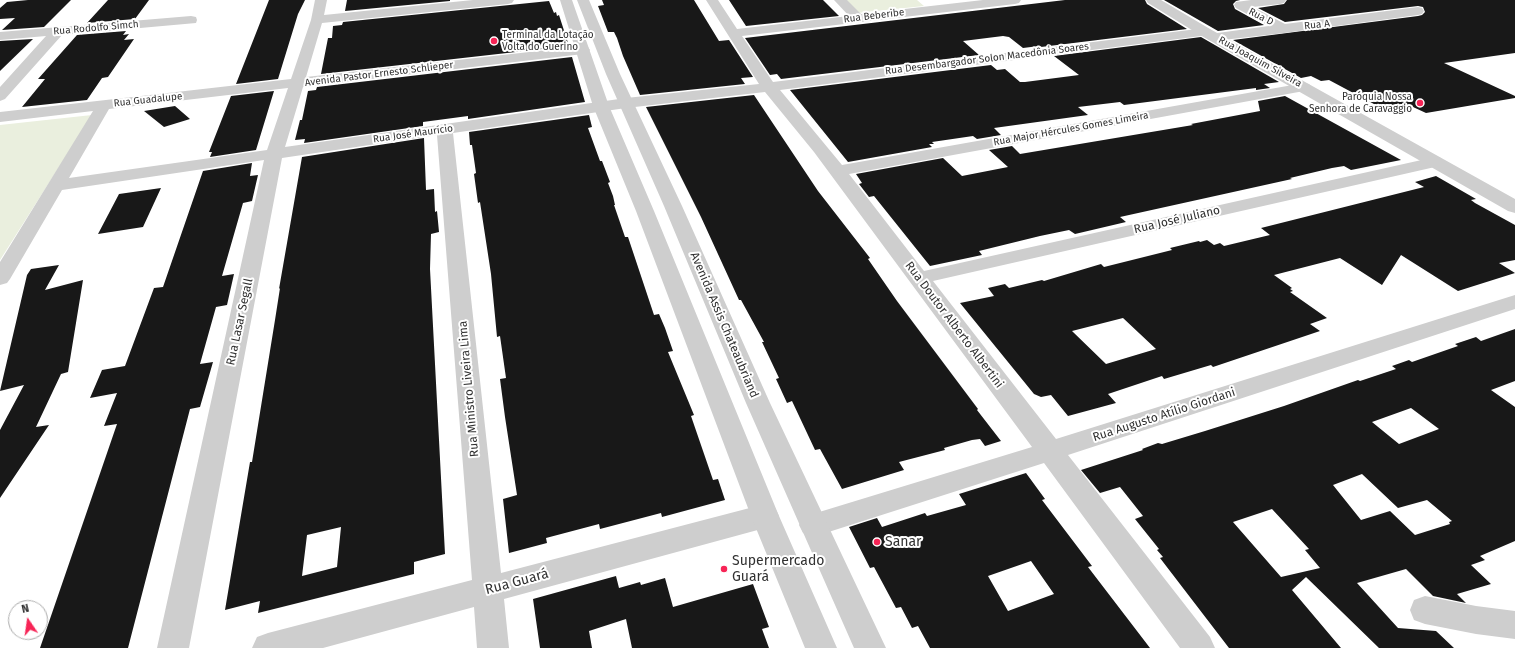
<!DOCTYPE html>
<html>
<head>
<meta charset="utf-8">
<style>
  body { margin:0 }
  #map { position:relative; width:1515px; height:648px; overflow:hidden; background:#fff; font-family:"Fira Sans",sans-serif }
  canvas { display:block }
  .north { position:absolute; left:8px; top:600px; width:40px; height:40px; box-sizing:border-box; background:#fff; border:1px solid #adadad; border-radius:50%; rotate:347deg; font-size:11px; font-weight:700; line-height:16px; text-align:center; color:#313131 }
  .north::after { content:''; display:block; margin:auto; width:14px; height:18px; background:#f72456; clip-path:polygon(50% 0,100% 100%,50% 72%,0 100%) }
</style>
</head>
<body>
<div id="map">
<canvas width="1515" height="648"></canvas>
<div class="north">N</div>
</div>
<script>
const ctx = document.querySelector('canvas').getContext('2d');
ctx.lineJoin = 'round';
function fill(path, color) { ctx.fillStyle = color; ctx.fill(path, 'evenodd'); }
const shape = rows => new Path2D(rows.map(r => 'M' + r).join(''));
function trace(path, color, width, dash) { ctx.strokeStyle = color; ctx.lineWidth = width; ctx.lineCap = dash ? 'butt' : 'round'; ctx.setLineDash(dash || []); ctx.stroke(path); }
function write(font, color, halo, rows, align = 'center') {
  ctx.font = font + ' "Fira Sans",sans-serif'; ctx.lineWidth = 4; ctx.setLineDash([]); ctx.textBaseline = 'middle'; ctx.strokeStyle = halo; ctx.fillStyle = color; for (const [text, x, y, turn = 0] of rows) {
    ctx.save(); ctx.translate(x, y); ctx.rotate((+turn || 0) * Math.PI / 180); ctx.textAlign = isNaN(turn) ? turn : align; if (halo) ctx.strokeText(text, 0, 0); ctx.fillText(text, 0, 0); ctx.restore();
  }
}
fill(shape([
  [845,0,917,0,924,6,857,13],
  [92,115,0,260,0,125]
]), '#eaefde');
fill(shape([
  [28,0,71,0,44,27,2,30,15,18,0,19,0,8,7,2],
  [108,0,149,0,135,19,87,23],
  [269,0,305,0,298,14,278,79,236,84],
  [347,0,450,0,450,1,345,11],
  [602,0,694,0,719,41,729,40,753,77,741,78,745,84,640,95,623,56,617,38,614,32,608,32,598,6,604,5],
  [729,0,823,0,839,16,746,26],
  [1065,0,1145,0,1147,4,1187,29,1041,47,1039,46,1023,48,1009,37,1003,36,963,41,979,55,781,79,777,74,770,75,745,38],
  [1164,0,1240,0,1236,1,1233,4,1235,9,1264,25,1218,31],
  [1287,0,1515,0,1515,53,1444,63,1515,96,1515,98,1426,113,1413,107,1387,111,1329,80,1321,81,1311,76,1301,78,1233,40,1418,16,1422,15,1425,12,1423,7,1418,6,1285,22,1258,8,1284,4],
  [549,1,554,13,556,12,557,16,559,15,569,46,321,74,328,38,332,38,333,26,342,25,343,22],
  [126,31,123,35,129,34,124,40,134,39,108,77,102,78,87,100,22,107,45,79,38,79,77,35],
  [1201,37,1279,82,1264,84,1270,88,1256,90,1256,88,1124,105,1120,102,1078,107,1088,115,994,128,1001,135,977,139,973,136,932,142,934,144,929,144,932,147,848,162,790,90,991,65,997,70,1005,69,1020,82,1025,82,1079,75,1054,56],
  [33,39,0,71,0,41],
  [572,57,585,102,468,119,468,116,423,122,423,126,304,143,305,139,295,140,300,120,302,120,308,91,316,90,317,87],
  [274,91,256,150,210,157,212,152,209,152,231,96],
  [754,95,818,191,870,258,868,259,897,301,978,409,977,410,1001,441,985,446,980,439,972,440,944,448,945,450,899,462,904,470,842,489,820,449,815,450,792,401,787,403,776,379,779,378,762,342,764,342,741,300,739,300,701,217,646,107],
  [1285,96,1401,160,1351,170,1344,166,1332,168,1290,178,1292,179,1120,217,1126,222,1075,234,1069,230,1040,236,979,251,982,255,930,266,874,196,869,197,859,184,862,183,856,174,943,158,962,176,1008,167,989,150,1012,146,1020,154,1193,125,1191,124,1260,111,1258,101],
  [175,106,190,119,164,127,144,111],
  [589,115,592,127,588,128,600,161,602,161,610,182,608,183,613,196,615,205,614,205,625,237,628,237,654,315,659,314,665,328,673,351,668,352,694,415,691,416,713,480,718,479,725,500,662,517,661,513,600,529,599,524,546,538,547,543,509,553,503,499,517,495,505,417,500,379,506,378,500,336,497,337,491,274,480,202,478,203,474,174,476,173,472,145,470,145,469,132],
  [424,138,426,190,434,189,435,212,437,211,439,232,431,234,430,269,445,554,414,562,414,574,258,613,260,601,225,610,250,462,252,462,275,320,280,288,279,289,302,157],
  [341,527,337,567,302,576,307,535],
  [252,163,250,176,258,175,252,201,243,203,222,276,234,274,227,305,216,307,200,364,213,362,200,407,190,409,128,648,40,648,117,424,104,426,117,393,90,398,102,370,125,366,154,288,163,287,203,171],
  [1436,176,1476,199,1471,200,1475,203,1515,225,1515,260,1499,263,1515,273,1458,291,1401,255,1382,285,1340,258,1274,275,1292,288,1290,289,1293,291,1290,292,1327,318,1310,324,1320,331,1213,367,1211,365,1164,379,1162,376,1108,394,1116,403,1068,416,1051,395,1041,397,1034,394,960,303,994,296,988,288,1005,284,1009,288,1042,280,1044,281,1101,264,1104,267,1172,250,1170,248,1199,241,1200,242,1207,240,1214,245,1220,243,1224,246,1270,235,1261,228,1424,187,1415,182],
  [1123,318,1156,349,1106,364,1072,331],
  [161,188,143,227,98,234,119,194],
  [59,265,45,290,83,280,68,372,61,374,36,427,49,425,0,498,0,430,24,385,0,391,27,275,31,269],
  [1515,329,1515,381,1491,390,1515,407,1515,541,1480,556,1485,560,1471,565,1491,584,1457,594,1466,603,1433,596,1406,569,1357,583,1398,628,1436,631,1454,648,1379,648,1306,577,1292,590,1341,648,1229,648,1160,558,1163,557,1157,550,1159,549,1135,519,1143,516,1120,487,1100,493,1081,470,1143,450,1142,449,1158,443,1162,444,1205,431,1284,406,1358,380,1360,381,1396,369,1392,366,1409,360,1412,362,1458,346,1455,344,1476,337,1481,341],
  [1411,408,1439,429,1399,444,1372,422],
  [1362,474,1398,508,1427,500,1452,521,1449,522,1450,524,1415,535,1390,511,1361,520,1333,485],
  [1272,509,1309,549,1305,550,1320,568,1281,577,1233,522],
  [1026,473,1045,499,1042,500,1092,566,1088,567,1150,648,930,648,918,626,912,628,901,607,896,608,874,567,870,568,849,527,877,518,882,527,925,513,927,516,966,505,959,494],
  [1031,561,1054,594,1008,611,988,576],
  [616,576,619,588,640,582,641,585,665,578,673,607,753,584,769,627,762,629,769,648,632,648,626,619,589,631,592,648,540,648,533,599]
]), '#181818');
fill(shape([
  [315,0,327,0,324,15,473,0,514,0,512,3,508,4,322,23,306,77,583,46,588,47,590,50,588,53,583,54,303,87,285,147,626,98,759,84,706,0,718,0,737,29,849,16,834,0,847,0,861,14,983,0,1021,0,1019,3,1015,4,742,36,773,82,1205,28,1210,29,1212,32,1210,34,1269,26,1236,8,1234,5,1236,2,1251,0,1286,0,1284,3,1280,4,1253,7,1285,24,1418,7,1422,8,1424,11,1422,14,1418,15,1284,33,1214,41,1209,40,1207,37,1209,35,780,90,842,165,1304,83,1309,84,1311,87,1309,90,1304,91,849,174,924,271,1435,157,1441,158,1444,162,1441,166,1435,167,933,281,1056,439,1515,295,1515,309,1068,455,1210,637,1215,648,1180,648,1044,463,813,537,803,533,799,525,803,517,1032,447,814,152,765,92,626,108,453,133,501,573,765,504,775,508,779,516,775,524,765,528,504,599,509,648,477,648,474,607,323,648,252,648,257,637,268,633,472,580,437,135,282,158,189,648,157,648,264,160,62,190,10,279,7,283,0,285,0,262,93,111,0,122,0,112,291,79,311,20,315,0],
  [288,88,267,150,69,178,109,109,288,88],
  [191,16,196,17,197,20,196,23,62,35,5,99,0,101,0,87,46,36,0,40,0,32,191,16],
  [1425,596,1476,606,1515,611,1515,639,1476,634,1425,624,1414,620,1410,610,1414,600,1425,596]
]), '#cecece');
fill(shape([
  [560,0,572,0,609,106,654,211,779,516,837,648,805,648,751,516,636,211,593,106,560,0],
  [577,0,589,0,620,74,682,206,770,403,886,648,854,648,746,403,664,206,606,74,577,0],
  [1146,0,1161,0,1210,29,1515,199,1515,213,1508,211,1200,35,1148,3,1146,0]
]), '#cecece');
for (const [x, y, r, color] of [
  [494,41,4,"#f72456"],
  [1420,103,4,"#f72456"],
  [877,542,4,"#f72456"],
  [724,569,4,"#f72456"]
]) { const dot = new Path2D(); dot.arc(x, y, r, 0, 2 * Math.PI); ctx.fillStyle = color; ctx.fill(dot); trace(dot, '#fff', 1.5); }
write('10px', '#313131', '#fff', [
  ["Rua Beberibe",874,16,-7],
  ["Rua D",1261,17,27],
  ["Rua A",1317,25,-7],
  ["Rua Rodolfo Simch",96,28,-5],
  ["Rua Desembargador Solon Macedônia Soares",987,59,-7],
  ["Rua Joaquim Silveira",1260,62,29],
  ["Avenida Pastor Ernesto Schlieper",379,74,-7],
  ["Rua Guadalupe",148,100,-6],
  ["Rua Major Hércules Gomes Limeira",1071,129,-10],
  ["Rua José Maurício",413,134,-8]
]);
write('10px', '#313131', '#fff', [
  ["Terminal da Lotação",502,35],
  ["Volta do Guerino",502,47],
  ["Paróquia Nossa",1412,97,"right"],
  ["Senhora de Caravaggio",1412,109,"right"]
], 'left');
write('12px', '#313131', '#fff', [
  ["Rua José Juliano",1177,220,-13],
  ["Rua Lasar Segall",240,322,-78],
  ["Avenida Assis Chateaubriand",724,325,67],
  ["Rua Doutor Alberto Albertini",954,325,53],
  ["Rua Ministro Liveira Lima",469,389,-95],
  ["Rua Augusto Atílio Giordani",1164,415,-18]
]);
write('14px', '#313131', '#fff', [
  ["Sanar",885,542],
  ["Supermercado",732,561],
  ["Guará",732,577]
], 'left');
write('14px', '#313131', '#fff', [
  ["Rua Guará",517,582,-15]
]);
</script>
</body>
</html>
